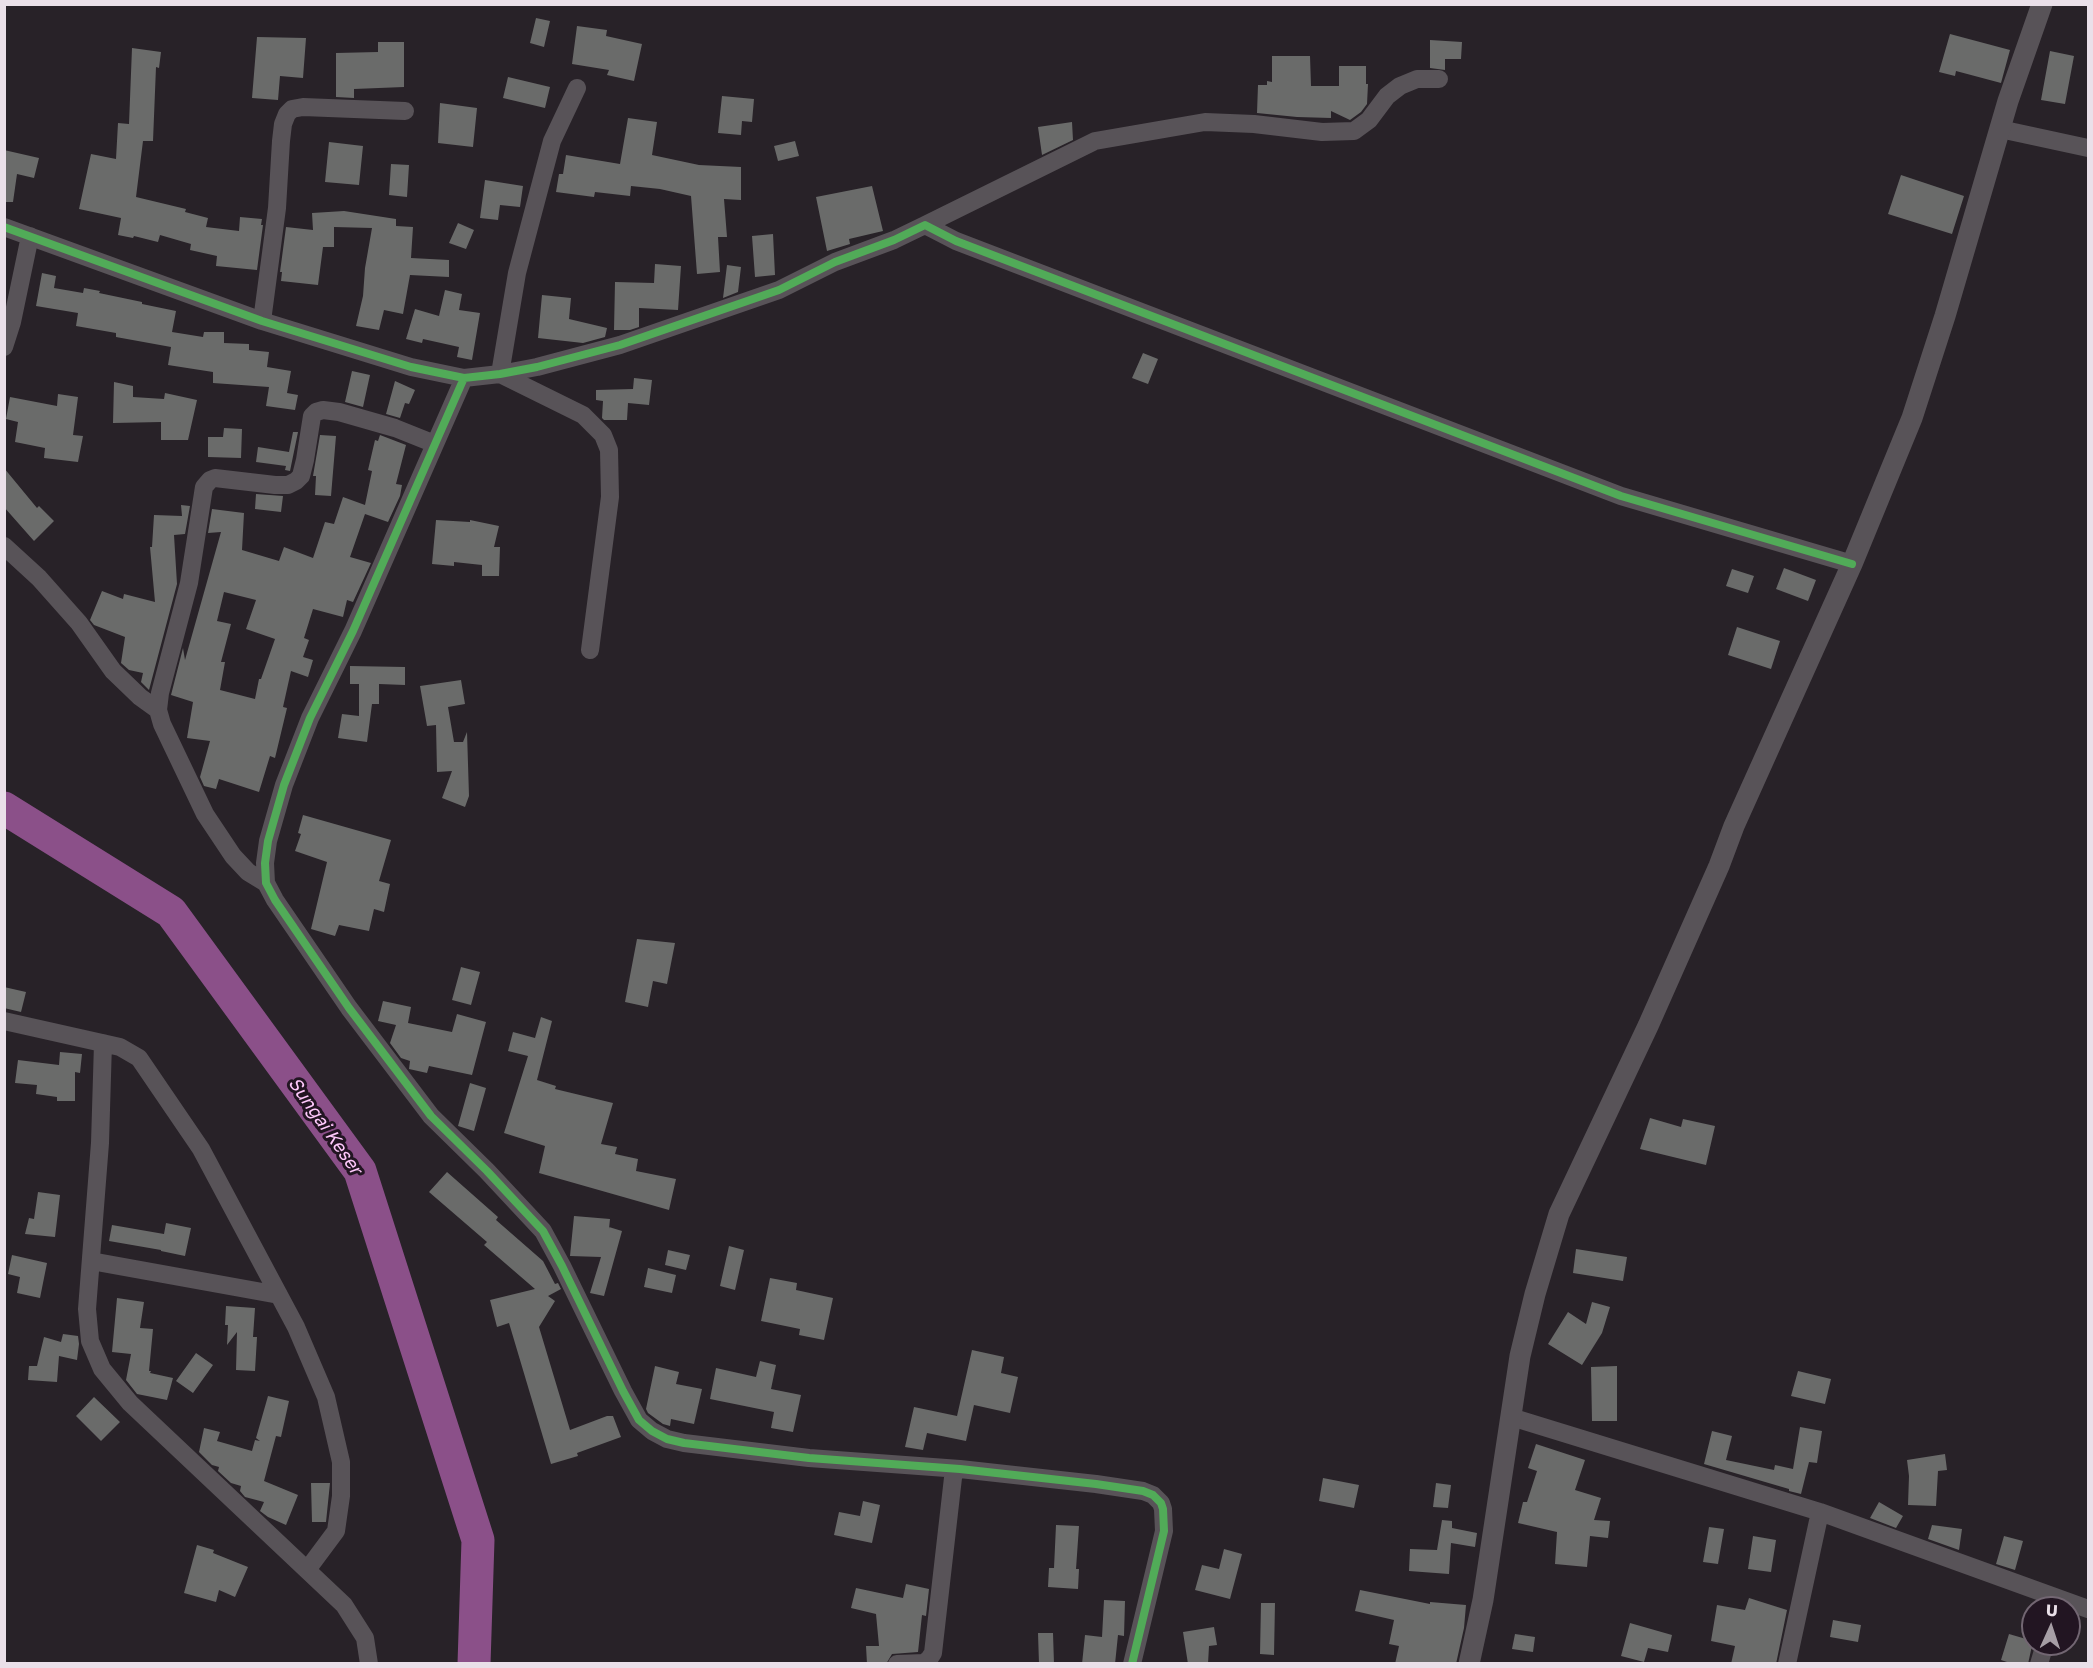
<!DOCTYPE html>
<html>
<head>
<meta charset="utf-8">
<style>
  body { margin:0 }
  #map { position:relative; width:2093px; height:1668px; overflow:hidden; background:#282228; font-family:"Golos Text",sans-serif }
  canvas { display:block }
  .frame { position:absolute; inset:0; border:6px solid #eae0e9; pointer-events:none }
  .north { position:absolute; left:2021px; top:1596px; width:60px; height:60px; box-sizing:border-box; background:#221522; border:2px solid #726672; border-radius:50%; rotate:3deg; font-size:16px; font-weight:700; line-height:24px; text-align:center; color:#eae0e9 }
  .north::after { content:''; display:block; margin:auto; width:21px; height:27px; background:#a69ea5; clip-path:polygon(50% 0,100% 100%,50% 72%,0 100%) }
</style>
</head>
<body>
<div id="map">
<canvas width="2093" height="1668"></canvas>
<div class="frame"></div>
<div class="north">U</div>
</div>
<script>
const ctx = document.querySelector('canvas').getContext('2d');
ctx.lineJoin = 'round';
const shape = rows => new Path2D(rows.map(r => 'M' + r).join(''));
function trace(path, color, width, dash) { ctx.strokeStyle = color; ctx.lineWidth = width; ctx.lineCap = dash ? 'butt' : 'round'; ctx.setLineDash(dash || []); ctx.stroke(path); }
function fill(path, color) { ctx.fillStyle = color; ctx.fill(path, 'evenodd'); }
function write(font, color, halo, rows, align = 'center') {
  ctx.font = font + ' "Golos Text",sans-serif'; ctx.lineWidth = 6; ctx.setLineDash([]); ctx.textBaseline = 'middle'; ctx.strokeStyle = halo; ctx.fillStyle = color; for (const [text, x, y, turn = 0] of rows) {
    ctx.save(); ctx.translate(x, y); ctx.rotate((+turn || 0) * Math.PI / 180); ctx.textAlign = isNaN(turn) ? turn : align; if (halo) ctx.strokeText(text, 0, 0); ctx.fillText(text, 0, 0); ctx.restore();
  }
}
trace(shape([
  [4,808,171,912,360,1171,478,1540,474,1664]
]), '#8b5089', 33);
fill(shape([
  [536,18,550,21,544,47,530,43],
  [577,26,607,30,606,36,642,44,634,81,607,75,609,70,572,64],
  [1950,34,2010,50,2001,83,1956,71,1955,76,1939,72],
  [257,37,306,38,303,78,280,76,278,100,252,98],
  [1430,40,1462,42,1461,59,1445,59,1445,70,1430,68],
  [378,42,404,42,404,87,354,89,354,98,336,97,336,53,378,52],
  [132,48,161,52,159,68,156,67,153,141,143,141,136,197,186,209,185,212,208,218,206,227,239,231,240,217,262,219,261,225,263,225,257,270,216,266,217,256,190,250,191,244,160,235,158,242,134,236,133,238,118,235,121,218,79,209,91,154,116,159,118,123,129,124],
  [2050,51,2074,56,2065,104,2041,100],
  [1272,56,1310,56,1311,86,1339,86,1339,66,1366,66,1366,84,1368,84,1367,104,1361,112,1350,120,1331,111,1331,118,1297,117,1257,113,1258,85,1267,85,1267,81,1272,82],
  [508,77,550,87,545,108,503,98],
  [722,96,754,99,752,122,742,121,741,135,718,133],
  [440,103,477,108,473,147,438,143],
  [628,118,657,122,652,155,699,165,741,167,741,200,724,199,727,237,718,237,720,272,697,274,691,196,660,189,631,186,630,196,595,192,594,197,556,192,559,174,563,174,566,155,620,164],
  [1072,122,1073,140,1042,155,1038,127],
  [795,141,799,156,778,161,774,146],
  [329,142,363,146,359,185,325,182],
  [4,150,39,158,34,178,17,174,13,202,4,202],
  [391,164,409,165,407,197,389,195],
  [1901,175,1964,196,1952,234,1888,214],
  [485,180,523,186,520,207,500,205,498,220,480,218],
  [872,186,883,231,849,239,850,244,827,251,816,197],
  [344,211,396,219,396,226,413,227,411,258,449,260,449,277,410,275,403,314,384,310,379,330,356,326,363,296,365,268,372,228,334,227,334,247,323,247,318,285,281,281,282,272,280,272,286,227,313,230,312,213],
  [458,223,474,230,466,249,449,243],
  [773,234,775,275,755,277,752,236],
  [655,264,681,266,678,310,639,308,639,327,630,330,614,330,615,282,654,283],
  [727,265,741,267,738,292,723,298],
  [42,273,56,276,54,288,83,293,84,288,100,291,99,293,142,302,142,304,176,311,172,332,203,337,204,332,224,332,224,343,249,344,249,350,269,352,267,367,291,371,287,393,298,395,295,410,266,406,269,387,213,383,213,372,168,365,171,347,116,337,116,333,76,326,78,313,36,306],
  [445,290,462,294,459,310,480,313,472,360,457,357,459,347,423,339,422,343,406,339,415,309,439,316],
  [542,295,571,298,569,319,607,328,605,337,583,343,538,338],
  [1143,353,1158,359,1148,384,1132,378],
  [352,371,370,375,363,407,345,402],
  [634,378,652,380,649,405,628,403,627,420,604,420,602,418,603,401,596,400,596,390,633,389],
  [395,381,415,390,409,404,405,403,400,418,386,414],
  [114,382,133,386,133,397,164,399,165,393,197,400,188,440,161,440,161,422,113,423],
  [58,394,78,397,73,435,83,436,78,462,44,458,45,448,15,442,18,422,6,419,10,397,57,406],
  [224,428,242,429,241,458,208,457,208,437,223,437],
  [293,432,298,432,290,471,285,470,286,466,256,462,258,447,289,452],
  [320,435,336,436,331,496,315,495,316,476,313,476],
  [380,435,406,445,396,484,402,485,400,496,388,522,365,514,350,557,371,563,353,602,347,600,343,617,313,609,304,638,309,640,303,657,313,660,308,677,291,671,283,707,287,708,275,758,270,756,259,792,219,779,216,789,204,786,200,777,210,741,187,738,193,702,171,695,183,648,185,660,221,532,208,533,212,509,244,513,242,550,279,561,284,547,313,558,325,522,334,524,343,497,365,505,372,471,368,470,375,440,378,441],
  [224,592,256,600,246,629,275,639,261,679,259,679,255,699,220,690,225,662,221,662,231,624,217,621],
  [4,468,37,508,39,506,54,521,34,541,4,507],
  [256,494,283,496,281,512,255,509],
  [181,505,190,506,185,534,174,535,177,584,149,690,141,682,143,673,129,670,121,663,125,637,94,625,90,620,102,591,123,599,124,594,155,602,150,547,152,547,154,515,182,516],
  [436,520,470,522,470,520,499,526,494,547,500,547,499,576,482,576,482,565,454,562,454,566,432,564],
  [1784,568,1816,580,1808,601,1776,589],
  [1732,569,1754,576,1748,593,1726,586],
  [1737,627,1780,641,1771,669,1728,655],
  [350,666,405,667,405,685,379,684,379,704,372,704,367,742,338,738,342,714,359,716,359,684,350,684],
  [461,680,465,704,448,707,454,742,463,742,467,732,469,796,465,807,442,798,452,771,437,772,436,725,427,726,420,686],
  [303,815,391,840,379,881,390,884,384,912,374,909,369,931,339,925,335,936,311,929,327,862,295,851,301,834,298,833],
  [637,939,675,943,667,984,653,981,648,1007,625,1002],
  [461,967,480,972,471,1005,452,1000],
  [4,987,26,992,21,1012,4,1008],
  [383,1001,411,1007,408,1023,452,1032,457,1014,486,1022,472,1075,429,1066,427,1073,409,1069,410,1061,401,1058,390,1043,396,1025,378,1021],
  [541,1017,552,1021,537,1080,556,1086,555,1089,613,1103,601,1144,617,1147,615,1154,638,1159,636,1171,676,1179,669,1210,539,1173,545,1146,504,1133,528,1056,508,1051,513,1032,535,1038],
  [60,1052,82,1054,80,1073,75,1072,75,1101,57,1101,57,1097,36,1094,37,1085,15,1083,18,1060,59,1065],
  [470,1083,486,1088,474,1131,458,1126],
  [1650,1118,1681,1127,1683,1119,1715,1126,1706,1165,1640,1149],
  [447,1172,498,1217,496,1220,543,1261,555,1284,558,1283,561,1289,548,1296,555,1301,539,1327,570,1430,607,1416,613,1416,621,1437,577,1453,578,1456,551,1464,509,1323,497,1327,490,1300,535,1289,484,1245,487,1242,429,1192],
  [38,1192,60,1195,55,1237,25,1234,29,1218,34,1219],
  [574,1216,610,1219,609,1229,609,1227,622,1231,604,1296,590,1293,601,1257,570,1256],
  [166,1223,191,1228,185,1256,161,1251,161,1250,109,1241,112,1225,164,1234],
  [729,1246,744,1250,735,1290,720,1286],
  [1576,1249,1627,1257,1623,1281,1573,1273],
  [668,1250,690,1255,686,1270,665,1265],
  [12,1255,47,1263,40,1298,17,1293,20,1277,8,1274],
  [648,1268,676,1275,672,1293,644,1287],
  [770,1278,797,1283,796,1290,833,1298,824,1340,799,1335,800,1329,761,1321],
  [117,1298,144,1302,140,1328,153,1329,149,1371,151,1371,150,1373,173,1378,167,1400,137,1394,126,1380,131,1354,112,1352],
  [1592,1302,1610,1307,1602,1333,1582,1365,1548,1344,1568,1312,1586,1324],
  [226,1306,255,1308,253,1337,257,1337,255,1371,236,1370,237,1332,227,1345,228,1325,225,1325],
  [63,1334,78,1336,79,1344,77,1360,59,1356,57,1382,28,1380,29,1366,37,1366,44,1337,61,1342],
  [972,1350,1004,1357,1001,1373,1018,1377,1010,1413,974,1405,966,1441,927,1433,923,1450,905,1447,914,1407,957,1416],
  [196,1353,213,1365,193,1393,176,1381],
  [760,1361,776,1365,771,1389,801,1395,793,1432,771,1428,774,1412,710,1399,716,1368,756,1377],
  [655,1366,679,1372,676,1384,702,1389,694,1424,671,1419,670,1426,663,1424,648,1413,646,1409],
  [1617,1366,1617,1421,1592,1421,1591,1367],
  [1798,1371,1831,1379,1825,1404,1791,1396],
  [268,1396,289,1401,281,1437,276,1436,264,1481,298,1495,286,1525,268,1517,260,1511,264,1502,245,1497,240,1491,241,1486,231,1483,218,1471,219,1467,212,1465,199,1452,204,1428,220,1432,217,1441,252,1451,255,1440,260,1441,256,1438],
  [94,1397,120,1422,101,1441,76,1416],
  [1800,1427,1822,1431,1817,1463,1809,1462,1801,1494,1789,1491,1789,1489,1704,1464,1712,1431,1732,1436,1726,1460,1774,1470,1775,1465,1793,1469],
  [1536,1444,1585,1460,1575,1490,1601,1498,1594,1520,1610,1521,1608,1538,1590,1536,1587,1567,1555,1564,1557,1532,1518,1523,1523,1502,1527,1502,1537,1471,1528,1468],
  [1945,1454,1947,1470,1938,1471,1936,1506,1908,1505,1909,1476,1907,1460],
  [1323,1478,1359,1485,1354,1508,1319,1501],
  [311,1483,330,1483,326,1522,312,1522],
  [1436,1483,1451,1485,1448,1508,1433,1507],
  [863,1501,880,1505,872,1543,834,1535,839,1512,860,1516],
  [1879,1502,1903,1516,1896,1528,1870,1518],
  [1442,1520,1452,1521,1452,1528,1477,1533,1475,1547,1451,1543,1449,1574,1409,1571,1410,1549,1437,1550],
  [1056,1525,1079,1526,1076,1569,1079,1569,1078,1589,1048,1587,1049,1568,1054,1568],
  [1932,1525,1962,1529,1959,1550,1928,1539],
  [1709,1527,1724,1529,1718,1564,1703,1562],
  [1753,1536,1776,1540,1771,1572,1748,1569],
  [2004,1536,2023,1541,2015,1570,1996,1564],
  [197,1545,214,1550,213,1553,248,1567,235,1597,219,1590,216,1602,184,1593],
  [1224,1549,1242,1554,1230,1599,1195,1590,1202,1565,1219,1569],
  [906,1584,929,1589,926,1616,922,1615,918,1652,892,1654,886,1664,867,1664,866,1646,879,1646,876,1614,851,1608,856,1588,903,1598],
  [1360,1590,1430,1604,1430,1602,1466,1605,1464,1628,1456,1664,1395,1664,1399,1646,1389,1644,1394,1620,1355,1611],
  [1749,1598,1787,1610,1776,1664,1731,1664,1735,1646,1711,1641,1717,1605,1745,1610],
  [1104,1600,1125,1601,1124,1636,1118,1635,1115,1664,1082,1664,1085,1635,1102,1637],
  [1261,1603,1275,1603,1274,1655,1260,1654],
  [1833,1620,1861,1625,1858,1642,1830,1637],
  [1630,1623,1672,1635,1668,1652,1648,1648,1644,1662,1621,1656],
  [1214,1627,1217,1645,1209,1646,1208,1664,1188,1664,1183,1632],
  [1038,1633,1053,1633,1054,1664,1039,1664],
  [1515,1634,1535,1637,1533,1652,1512,1649],
  [2009,1634,2033,1641,2028,1664,2013,1664,2001,1660]
]), '#6a6b6a');
trace(shape([
  [577,88,552,141,517,273,500,374,583,415,603,435,609,450,610,497,590,650],
  [2000,129,2088,148],
  [925,225,1095,141,1205,122,1254,124,1322,132,1354,131,1369,120,1387,96,1400,86,1417,79,1439,79],
  [4,227,262,321,411,367,464,378,500,374,537,367,620,345,779,290,835,262,894,240,925,225,956,241,1621,496,1852,564],
  [262,321,277,208,281,141,283,124,287,114,292,109,303,107,405,111],
  [4,347,12,322,30,236],
  [464,378,353,631,310,718,284,785,268,841,265,863,266,883,275,900,349,1008,431,1116,487,1171,543,1231,562,1266,623,1391,639,1420,652,1431,667,1439,684,1443,809,1458,960,1469,1096,1484,1143,1491,1153,1495,1161,1503,1163,1509,1164,1531,1132,1664],
  [4,546,39,578,79,623,113,671,140,697,158,710],
  [266,883,248,872,233,856,205,814,162,724,158,710,160,693,189,583,204,487,210,480,215,478,275,485,288,485,296,481,301,476,305,460,312,416,316,412,323,410,339,412,395,428,435,444],
  [4,1021,120,1047,139,1058,201,1149,296,1327,326,1397,341,1462,341,1496,336,1531,307,1570],
  [103,1043,100,1143,87,1309,90,1341,102,1369,130,1403,344,1605,365,1638,369,1664],
  [91,1261,279,1295],
  [1511,1417,1820,1512,2088,1609],
  [897,1664,924,1663,929,1659,933,1653,954,1469],
  [1787,1664,1820,1512],
  [2039,1664,2045,1644]
]), '#585358', 18);
trace(shape([
  [1469,1664,1483,1600,1520,1356,1535,1294,1559,1214,1648,1026,1719,866,1734,826,1852,564,1912,418,1945,316,2008,101,2042,4]
]), '#585358', 21);
trace(shape([
  [4,227,262,321,411,367,464,378,500,374,537,367,620,345,779,290,835,262,894,240,925,225,956,241,1621,496,1852,564],
  [464,378,353,631,310,718,284,785,268,841,265,863,266,883,275,900,349,1008,431,1116,487,1171,543,1231,562,1266,623,1391,639,1420,652,1431,667,1439,684,1443,809,1458,960,1469,1096,1484,1143,1491,1153,1495,1161,1503,1163,1509,1164,1531,1132,1664]
]), '#51ab58', 8);
write('italic 18px', '#ffc9fc', '#221522', [
  ["Sungai Keser",325,1126,55]
]);
</script>
</body>
</html>
